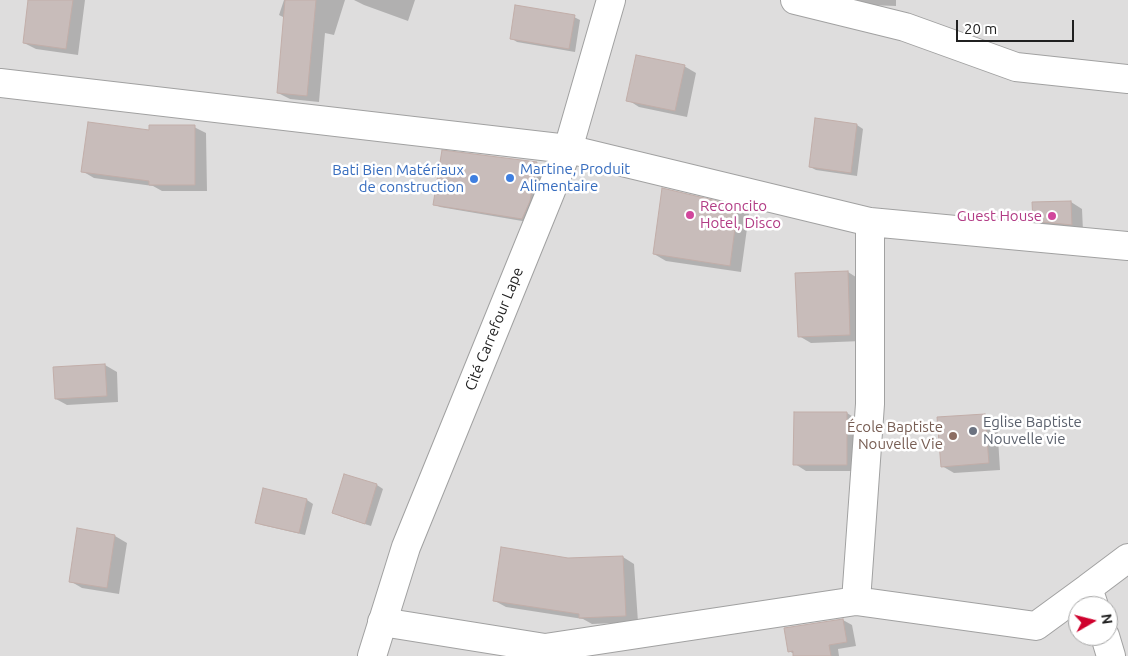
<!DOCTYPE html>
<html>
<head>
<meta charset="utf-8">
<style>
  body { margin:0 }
  #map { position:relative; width:1128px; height:656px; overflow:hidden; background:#f0ebe6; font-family:Ubuntu,sans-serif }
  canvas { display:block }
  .north { position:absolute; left:1068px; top:596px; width:50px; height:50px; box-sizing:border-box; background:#fff; border:1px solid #a6a6a6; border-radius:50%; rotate:82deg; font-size:14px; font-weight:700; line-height:20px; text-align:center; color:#202020 }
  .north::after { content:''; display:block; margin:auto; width:18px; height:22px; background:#cf012d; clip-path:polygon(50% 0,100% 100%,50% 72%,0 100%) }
  .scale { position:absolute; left:956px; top:20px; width:118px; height:22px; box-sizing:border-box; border:2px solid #202020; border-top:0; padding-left:6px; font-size:15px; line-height:18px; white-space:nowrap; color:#202020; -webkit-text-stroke:4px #fff; paint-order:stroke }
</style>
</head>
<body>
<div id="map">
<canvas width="1128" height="656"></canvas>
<div class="north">N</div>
<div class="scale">20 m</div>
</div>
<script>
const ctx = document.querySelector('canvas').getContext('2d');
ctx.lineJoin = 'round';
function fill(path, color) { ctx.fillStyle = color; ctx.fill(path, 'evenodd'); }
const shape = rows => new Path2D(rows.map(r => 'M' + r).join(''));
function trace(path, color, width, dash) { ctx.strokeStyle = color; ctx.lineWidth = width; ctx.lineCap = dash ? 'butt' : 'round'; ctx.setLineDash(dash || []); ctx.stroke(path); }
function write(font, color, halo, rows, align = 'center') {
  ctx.font = font + ' Ubuntu,sans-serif'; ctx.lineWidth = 5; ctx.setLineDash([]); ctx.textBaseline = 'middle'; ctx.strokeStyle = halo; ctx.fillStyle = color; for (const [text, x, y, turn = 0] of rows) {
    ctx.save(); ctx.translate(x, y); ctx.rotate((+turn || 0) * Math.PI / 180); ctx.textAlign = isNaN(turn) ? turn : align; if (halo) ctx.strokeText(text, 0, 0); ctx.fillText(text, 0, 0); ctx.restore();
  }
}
fill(shape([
  [0,0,1128,0,1128,656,0,656],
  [1078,606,1108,606,1108,636,1078,636]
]), '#dedddd');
fill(shape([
  [29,0,85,0,78,55,36,49,24,43],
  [284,0,345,0,334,35,325,33,319,102,290,99,278,93,285,18,279,15],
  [354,0,415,0,408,21,364,5],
  [849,0,896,0,896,6,868,5],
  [574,17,580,20,575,52,517,42,511,38],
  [684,66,696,73,687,117,639,107,628,100],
  [816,120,857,125,863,129,857,176,816,170,810,167],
  [194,127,206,133,207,191,162,191,153,186,94,178,82,171,150,131],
  [536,163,542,166,536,204,528,222,440,207,434,204],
  [1071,202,1082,209,1083,231,1046,228,1034,221],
  [737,207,749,214,741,272,666,261,654,254],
  [848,272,859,279,862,341,811,343,799,336],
  [105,365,117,372,118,402,67,405,56,399],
  [847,413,858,420,858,471,806,471,795,464],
  [985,415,997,422,1000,470,954,473,942,466],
  [345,476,377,485,383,489,371,526,340,516,334,512],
  [264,489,307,500,313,504,305,535,262,525,257,522],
  [78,530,115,536,127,543,119,594,82,588,70,581],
  [623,557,634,564,638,622,592,624,583,619,506,607,495,601,568,560],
  [843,620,852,625,856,646,838,649,839,656,795,656,794,654,789,651]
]), '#0003');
const building = shape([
  [28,0,73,0,66,49,23,43,28,0],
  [285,0,316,0,307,96,277,93,285,0],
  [515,5,575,15,569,49,510,39,515,5],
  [636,55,685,65,675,111,626,101,636,55],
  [815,118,857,124,851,173,809,167,815,118],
  [88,122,149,130,149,125,195,125,195,185,149,185,149,181,81,172,88,122],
  [442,150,537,162,530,201,522,219,433,205,442,150],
  [662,188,738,206,730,266,653,254,662,188],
  [1071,201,1072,225,1033,221,1032,202,1071,201],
  [848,271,850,335,798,337,795,273,848,271],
  [105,364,107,396,55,399,53,367,105,364],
  [794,412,847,412,847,465,793,465,794,412],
  [985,414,989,463,941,467,937,417,985,414],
  [344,474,377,484,365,524,332,513,344,474],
  [263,488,307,499,299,533,255,523,263,488],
  [77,528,115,535,107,588,69,582,77,528],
  [501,547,568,558,623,556,626,616,579,618,579,614,493,601,501,547],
  [843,619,847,642,829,645,831,656,793,656,793,651,788,652,784,628,843,619]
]);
fill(building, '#c8bcba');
trace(building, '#c2aea9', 1);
const minor = shape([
  [795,0,905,27,1016,67,1128,79],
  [0,83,568,149,870,222,1128,246],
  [856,601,870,404,870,222],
  [1094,606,1088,588,1128,558],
  [382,622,545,648,856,601,1036,626,1088,588],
  [1105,636,1111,656]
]);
const tertiary = shape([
  [372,656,406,547,568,149,611,0]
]);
trace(minor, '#a1a1a1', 30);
trace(tertiary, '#a1a1a1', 30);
trace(minor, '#fff', 28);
trace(tertiary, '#fff', 28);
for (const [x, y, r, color] of [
  [510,178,5,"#3f7fe0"],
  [474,179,5,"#3f7fe0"],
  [690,215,5,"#d1479c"],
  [1052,216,5,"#d1479c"],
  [973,431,5,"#6b7280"],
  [953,436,5,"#8d6e63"]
]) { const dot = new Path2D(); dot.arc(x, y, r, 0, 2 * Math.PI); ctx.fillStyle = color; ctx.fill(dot); trace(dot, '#fff', 2); }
write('15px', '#366cbe', '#fff', [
  ["Martine, Produit",520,169],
  ["Alimentaire",520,186],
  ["Bati Bien Matériaux",464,170,"right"],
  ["de construction",464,187,"right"]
], 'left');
write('15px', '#b23c85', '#fff', [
  ["Reconcito",700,206],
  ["Hotel, Disco",700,223],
  ["Guest House",1042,216,"right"]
], 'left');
write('15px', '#202020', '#fff', [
  ["Cité Carrefour Lape",494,329,-68]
]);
write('15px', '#5b616d', '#fff', [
  ["Eglise Baptiste",983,422],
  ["Nouvelle vie",983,439]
], 'left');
write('15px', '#785e54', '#fff', [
  ["École Baptiste",943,427],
  ["Nouvelle Vie",943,444]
], 'right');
</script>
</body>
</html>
